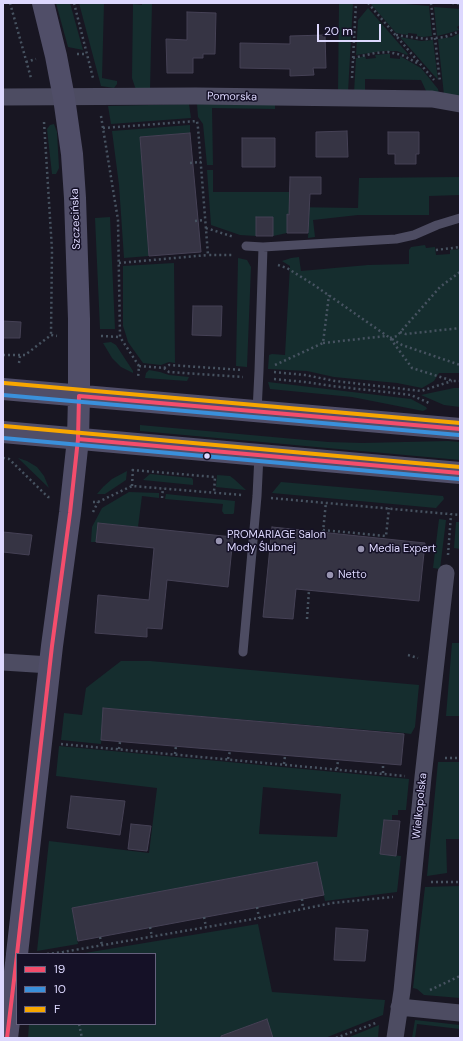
<!DOCTYPE html>
<html>
<head>
<meta charset="utf-8">
<style>
  body { margin:0 }
  #map { position:relative; width:463px; height:1041px; overflow:hidden; background:#181622; font-family:"DM Sans",sans-serif }
  canvas { display:block }
  .frame { position:absolute; inset:0; border:4px solid #ddd8fe; pointer-events:none }
  .legend { position:absolute; left:16px; top:953px; width:140px; height:72px; box-sizing:border-box; background:#151127; border:1px solid #65617d; margin:0; padding:5px 7px; list-style:none; font-size:12px; color:#ddd8fe }
  .legend li { display:flex; align-items:center; gap:8px; height:20px }
  .legend b { width:20px; border:1px solid #65617d }
  .scale { position:absolute; left:317px; top:24px; width:64px; height:18px; box-sizing:border-box; border:2px solid #ddd8fe; border-top:0; padding-left:5px; font-size:12px; line-height:14px; white-space:nowrap; color:#ddd8fe; -webkit-text-stroke:3px #151127; paint-order:stroke }
</style>
</head>
<body>
<div id="map">
<canvas width="463" height="1041"></canvas>
<div class="frame"></div>
<ul class="legend">
<li><b style="height:5px;background:#f44d6c"></b>19</li>
<li><b style="height:5px;background:#3a90db"></b>10</li>
<li><b style="height:5px;background:#f7a600"></b>F</li>
</ul>
<div class="scale">20 m</div>
</div>
<script>
const ctx = document.querySelector('canvas').getContext('2d');
ctx.lineJoin = 'round';
function fill(path, color) { ctx.fillStyle = color; ctx.fill(path, 'evenodd'); }
const shape = rows => new Path2D(rows.map(r => 'M' + r).join(''));
function trace(path, color, width, dash) { ctx.strokeStyle = color; ctx.lineWidth = width; ctx.lineCap = dash ? 'butt' : 'round'; ctx.setLineDash(dash || []); ctx.stroke(path); }
function write(font, color, halo, rows, align = 'center') {
  ctx.font = font + ' "DM Sans",sans-serif'; ctx.lineWidth = 3; ctx.setLineDash([]); ctx.textBaseline = 'middle'; ctx.strokeStyle = halo; ctx.fillStyle = color; for (const [text, x, y, turn = 0] of rows) {
    ctx.save(); ctx.translate(x, y); ctx.rotate((+turn || 0) * Math.PI / 180); ctx.textAlign = isNaN(turn) ? turn : align; if (halo) ctx.strokeText(text, 0, 0); ctx.fillText(text, 0, 0); ctx.restore();
  }
}
fill(shape([
  [56,3,70,3,83,50,68,47],
  [79,3,104,3,102,78,117,81,117,84,114,88,101,86],
  [142,3,152,3,150,91,136,90,132,78,133,4,142,5],
  [339,3,353,3,348,92,338,92],
  [370,3,394,3,429,6,432,36,423,37,417,36,417,34,408,33,408,35,396,33],
  [434,7,460,9,460,25,457,27,459,30,449,33,437,36],
  [368,8,408,54,407,55,397,51,383,51,356,55,358,20],
  [460,33,460,98,444,95,438,39,452,37],
  [400,37,421,41,433,40,438,80],
  [385,54,390,54,390,58,400,59,400,56,421,68,438,89,439,94,427,93,421,80,365,79,365,93,354,93,356,58,365,56,366,59,376,58,375,55],
  [189,104,191,118,111,124,108,106],
  [197,104,275,105,275,109,212,108,213,165,207,165,203,124,198,117],
  [54,124,57,132,59,168,56,174,52,174,47,129,50,125],
  [190,125,190,133,140,137,149,256,124,258,119,185,112,131],
  [207,170,213,170,213,192,289,192,289,207,358,208,359,178,460,177,460,195,429,196,429,215,358,215,313,220,315,237,308,238,309,216,288,214,287,233,273,236,273,217,256,217,256,236,240,235,211,225],
  [110,217,115,329,100,329,95,218],
  [425,245,426,248,435,247,436,255,450,254,450,250,460,249,460,373,439,373,434,381,422,388,397,383,334,377,307,371,268,369,269,355,272,354,285,355,290,266,282,261,291,258,299,257,301,271,368,265,409,264,409,250,411,247],
  [238,258,247,260,251,267,247,367,236,366],
  [174,263,175,363,169,362,161,365,143,363,128,342,125,332,123,326,123,266],
  [111,342,116,345,133,371,133,373,121,367,112,358,103,343],
  [149,370,160,372,169,375,189,377,187,381,145,378,146,373],
  [268,382,411,399,426,407,427,409,423,411,352,397,270,389],
  [454,388,460,388,460,407,444,405,421,395],
  [140,425,328,442,363,443,448,441,460,442,460,460,140,431],
  [18,458,27,461,37,467,44,476,49,488],
  [127,471,126,480,105,494,97,494,103,487,112,479],
  [150,474,192,478,193,480,193,485,143,480],
  [217,475,230,476,234,479,246,490,216,487],
  [281,482,443,496,444,499,436,508,272,493],
  [129,492,159,493,159,498,142,496,138,527,98,523,96,542,91,542,92,527,102,508],
  [166,494,235,501,234,513,233,514,224,514,222,511,223,504,165,499],
  [439,519,446,520,440,569,433,568],
  [456,522,460,522,460,549,454,548],
  [452,643,460,643,460,716,446,716],
  [121,661,150,661,419,685,415,727,411,734,404,733,104,708,101,744,61,740,64,713,82,715,86,688],
  [59,746,409,779,406,810,398,810,398,815,392,815,392,821,384,820,380,854,401,856,397,892,325,901,317,862,72,908,78,944,37,951,49,841,149,853,157,788,56,776],
  [263,787,341,794,337,837,259,834],
  [438,762,460,762,460,839,446,839,447,873,427,876],
  [460,886,460,998,424,995,417,989,413,988,425,887],
  [258,924,272,992,385,1000,383,1015,325,1038,273,1038,266,1019,217,1038,28,1038,29,1024,155,1024,155,954,79,954],
  [415,1020,460,1025,460,1029,417,1024,415,1038,412,1038],
  [379,1025,378,1038,347,1038]
]), '#152d2e');
const building = shape([
  [187,12,216,13,215,54,203,54,203,58,193,58,193,73,167,73,166,39,187,40,187,12],
  [325,35,326,68,313,68,314,75,290,76,290,69,240,68,240,43,290,44,290,36,325,35],
  [347,131,348,157,316,157,316,132,347,131],
  [388,132,419,132,419,154,416,154,416,164,395,164,395,154,388,154,388,132],
  [190,133,201,252,149,256,140,137,190,133],
  [242,138,275,138,275,167,242,167,242,138],
  [290,177,321,177,321,194,310,194,308,233,287,233,287,214,289,215,290,177],
  [256,217,273,217,273,236,256,236,256,217],
  [193,306,222,306,221,336,192,335,193,306],
  [3,321,21,322,20,338,3,338,3,321],
  [98,523,233,537,228,587,167,580,162,629,147,628,147,637,95,633,98,595,149,600,154,548,96,542,98,523],
  [272,527,425,543,419,601,296,589,293,619,263,617,272,527],
  [3,532,32,535,29,555,3,552,3,532],
  [103,708,404,734,401,765,101,740,103,708],
  [71,796,125,801,120,835,67,828,71,796],
  [384,820,400,821,396,856,380,854,384,820],
  [131,824,151,826,147,851,128,849,131,824],
  [317,862,324,895,78,941,72,908,317,862],
  [336,928,368,930,365,961,334,960,336,928],
  [267,1019,273,1038,221,1038,221,1036,267,1019]
]);
fill(building, '#363444');
trace(building, '#454155', 1);
trace(shape([
  [10,3,31,78],
  [74,3,93,78],
  [368,3,434,80],
  [431,3,440,82],
  [452,3,460,4],
  [396,35,426,39,445,37,460,31],
  [77,54,87,54],
  [353,58,375,53,388,52,402,55,419,64],
  [26,62,36,59],
  [352,78,356,3],
  [101,116,118,220,120,337,139,366,138,378],
  [44,122,52,250,51,335],
  [103,128,197,121,198,128,208,255,234,255],
  [190,163,201,162],
  [195,221,205,220],
  [206,228,234,237],
  [436,250,460,247],
  [119,263,208,255],
  [278,265,287,268,314,285,390,338,412,368,453,381,460,381],
  [400,332,406,334,460,328],
  [101,336,120,337],
  [390,338,397,336,440,287,460,272],
  [392,339,402,345,460,365],
  [323,343,386,336],
  [3,355,25,355,51,335,57,336],
  [19,363,20,356],
  [275,365,323,343,329,295],
  [139,366,164,368,169,372,243,377],
  [164,368,169,365,243,370],
  [274,372,305,375,335,381,421,391,452,381],
  [274,379,305,382,332,386,403,394,411,395,429,403],
  [3,458,9,459,48,497,51,497],
  [132,470,215,477,214,492],
  [132,486,133,467],
  [162,498,163,488],
  [271,498,460,515],
  [93,502,98,502,132,486,242,495],
  [93,512,98,502],
  [323,530,386,536,389,508],
  [323,532,326,502],
  [448,555,451,514],
  [307,619,309,590],
  [408,655,418,658],
  [61,744,405,776],
  [119,749,120,742],
  [175,754,176,746],
  [445,758,460,758],
  [228,759,230,751],
  [284,764,285,756],
  [337,769,338,760],
  [383,773,383,763],
  [431,882,460,882],
  [302,899,303,909],
  [257,907,259,918],
  [204,917,206,927],
  [150,927,152,937],
  [100,937,102,945],
  [47,954,63,952,259,918,332,903,393,897],
  [430,990,460,976],
  [79,1024,82,1038],
  [336,1038,378,1022]
]), '#475361', 2.5, [2, 3]);
trace(shape([
  [246,246,263,247,396,239,414,235,437,225,460,218],
  [257,411,259,371,263,247],
  [243,652,257,496,259,455]
]), '#4d4c62', 9);
trace(shape([
  [3,97,196,96,432,99,460,104],
  [3,662,50,665],
  [399,1007,460,1013],
  [395,1038,402,991,423,777,446,573]
]), '#4d4c62', 17);
trace(shape([
  [3,389,460,429],
  [3,432,460,473],
  [17,954,52,646,70,513,78,439,79,396,79,319,75,198,72,154,64,98,56,56,43,3],
  [7,1038,17,955]
]), '#504e68', 22);
trace(shape([
  [79,396,460,429],
  [78,439,460,473],
  [17,954,52,646,70,513,78,439,79,396],
  [7,1038,17,955]
]), '#f44d6c', 4);
trace(shape([
  [3,395,459,435],
  [3,438,459,479]
]), '#3a90db', 4);
trace(shape([
  [4,383,460,423],
  [4,426,460,467]
]), '#f7a600', 4);
for (const [x, y, r, color] of [
  [207,456,3.5,"#ddd8fe"],
  [219,541,4,"#9894b1"],
  [361,549,4,"#9894b1"],
  [330,575,4,"#9894b1"]
]) { const dot = new Path2D(); dot.arc(x, y, r, 0, 2 * Math.PI); ctx.fillStyle = color; ctx.fill(dot); trace(dot, '#151127', 1.5); }
write('11px', '#ddd8fe', '#151127', [
  ["Pomorska",232,97,1],
  ["Szczecińska",76,219,-92],
  ["Wielkopolska",420,806,-84]
]);
write('11px', '#ddd8fe', '#151127', [
  ["PROMARIAGE Salon",227,535],
  ["Mody Ślubnej",227,548],
  ["Media Expert",369,549],
  ["Netto",338,575]
], 'left');
</script>
</body>
</html>
